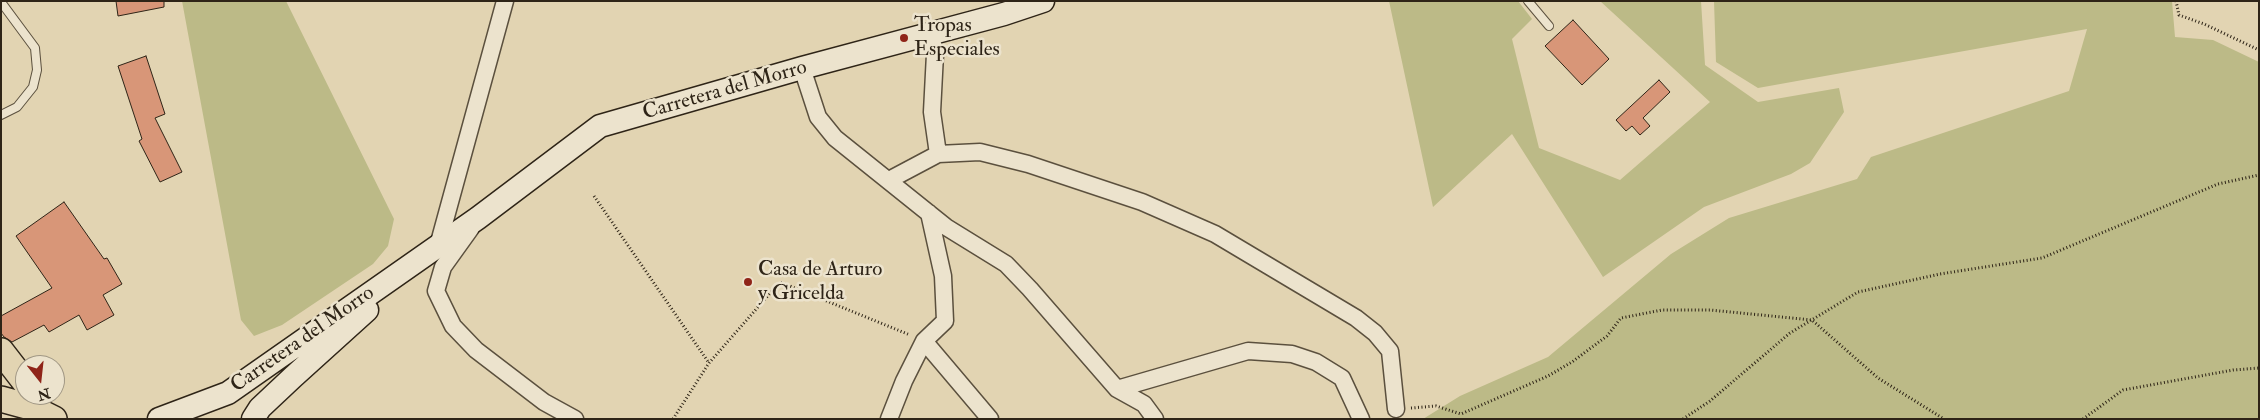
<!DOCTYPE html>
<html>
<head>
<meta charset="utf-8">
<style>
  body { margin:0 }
  #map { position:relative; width:2260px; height:420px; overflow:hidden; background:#e2d4b2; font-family:"IM FELL Double Pica",serif }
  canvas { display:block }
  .frame { position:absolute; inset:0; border:2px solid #2e2417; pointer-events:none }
  .north { position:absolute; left:15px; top:355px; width:50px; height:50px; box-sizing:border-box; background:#ece3cd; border:1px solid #a09784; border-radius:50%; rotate:164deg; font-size:14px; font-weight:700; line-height:20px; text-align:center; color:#2e2417 }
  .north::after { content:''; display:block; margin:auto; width:18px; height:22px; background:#8f2418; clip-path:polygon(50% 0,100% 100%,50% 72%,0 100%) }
</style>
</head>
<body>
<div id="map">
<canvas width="2260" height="420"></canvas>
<div class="frame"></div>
<div class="north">N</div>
</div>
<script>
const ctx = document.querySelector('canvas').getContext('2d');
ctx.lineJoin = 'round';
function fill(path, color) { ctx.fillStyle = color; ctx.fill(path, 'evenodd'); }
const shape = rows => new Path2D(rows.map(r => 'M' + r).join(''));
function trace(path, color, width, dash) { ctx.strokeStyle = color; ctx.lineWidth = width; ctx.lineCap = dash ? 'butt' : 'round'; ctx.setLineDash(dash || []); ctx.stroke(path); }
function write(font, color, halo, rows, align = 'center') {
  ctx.font = font + ' "IM FELL Double Pica",serif'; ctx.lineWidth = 5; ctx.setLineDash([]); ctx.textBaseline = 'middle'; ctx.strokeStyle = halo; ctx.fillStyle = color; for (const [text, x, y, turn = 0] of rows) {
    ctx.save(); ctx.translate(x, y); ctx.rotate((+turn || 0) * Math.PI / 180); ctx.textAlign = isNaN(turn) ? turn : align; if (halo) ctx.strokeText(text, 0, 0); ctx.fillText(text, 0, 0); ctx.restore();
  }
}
fill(shape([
  [182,1,286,1,394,219,388,246,373,264,282,325,254,336,241,320],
  [1389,1,1518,1,1532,19,1512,39,1539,148,1620,180,1710,102,1600,1,1701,1,1705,65,1758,102,1839,88,1844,112,1810,163,1791,174,1704,207,1603,277,1512,134,1433,207],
  [1714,1,2172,1,2175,37,2213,40,2259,62,2259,419,1423,419,1460,396,1548,357,1671,254,1729,218,1857,179,1871,157,2069,91,2087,29,1758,88,1716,62]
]), '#bcba87');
const building = shape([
  [116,1,164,1,164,7,118,16,116,1],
  [1573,20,1609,59,1582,85,1545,46,1573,20],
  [146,56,165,114,155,118,182,172,160,182,139,141,142,139,118,66,146,56],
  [1659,80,1670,92,1643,118,1650,126,1640,135,1632,126,1626,131,1616,120,1659,80],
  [64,202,104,259,107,258,122,284,103,295,114,315,87,330,79,315,49,332,44,325,12,342,4,337,1,333,1,316,52,288,16,236,64,202]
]);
fill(building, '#d89678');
trace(building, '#2e2417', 1);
const lane = shape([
  [1528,1,1549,26],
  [1,2,35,48,37,70,33,87,17,107,1,115]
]);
const street = shape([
  [802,68,818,117,835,138,946,227,1006,264,1030,289,1117,389,1144,404,1155,419],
  [938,154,980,152,1028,164,1142,202,1215,234,1356,318,1375,333,1390,351,1396,409],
  [889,180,938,154,932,112,935,54,931,34],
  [471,228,443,267,436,291,453,326,476,350,544,402,575,419],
  [438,246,505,1],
  [924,341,990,419],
  [1117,389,1248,351,1292,354,1316,362,1342,378,1361,419],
  [889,419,904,381,924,341,945,321,943,276,929,213]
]);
const secondary = shape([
  [159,419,228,393,478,218,600,126,802,68,1004,14,1043,1],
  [253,419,260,408,293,377,367,310]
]);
const primary = shape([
  [1,351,25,382],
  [1,399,30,407,54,419]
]);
trace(lane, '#5b503e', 10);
trace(street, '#5b503e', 19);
trace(secondary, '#2e2417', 25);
trace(primary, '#2e2417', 28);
trace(shape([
  [2176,1,2179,15,2204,24,2259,50],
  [594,196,709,363],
  [1411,408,1436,406,1461,414,1548,376,1572,362,1607,336,1621,318,1662,310,1710,310,1812,320,1878,378,1944,419],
  [673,419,709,363,780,282,910,335],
  [1683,419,1710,401,1790,333,1858,292,1940,274,2042,258,2218,184,2259,175],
  [2083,419,2123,390,2233,370,2259,368]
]), '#2e2417', 3, [1, 2.5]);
trace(lane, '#ece3cd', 8);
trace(street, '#ece3cd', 16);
trace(secondary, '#ece3cd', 22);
trace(primary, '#e2d4b2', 25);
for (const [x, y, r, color] of [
  [904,38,5,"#8f2418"],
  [748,282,5,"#8f2418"]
]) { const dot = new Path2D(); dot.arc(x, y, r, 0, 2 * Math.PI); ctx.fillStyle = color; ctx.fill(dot); trace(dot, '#ece3cd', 2); }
write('21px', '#2e2417', '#ece3cd', [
  ["Tropas",914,26],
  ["Especiales",914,50],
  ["Casa de Arturo",758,270],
  ["y Gricelda",758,294]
], 'left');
write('21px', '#2e2417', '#ece3cd', [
  ["Carretera del Morro",725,91,-16],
  ["Carretera del Morro",303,340,-35]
]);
</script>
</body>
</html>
